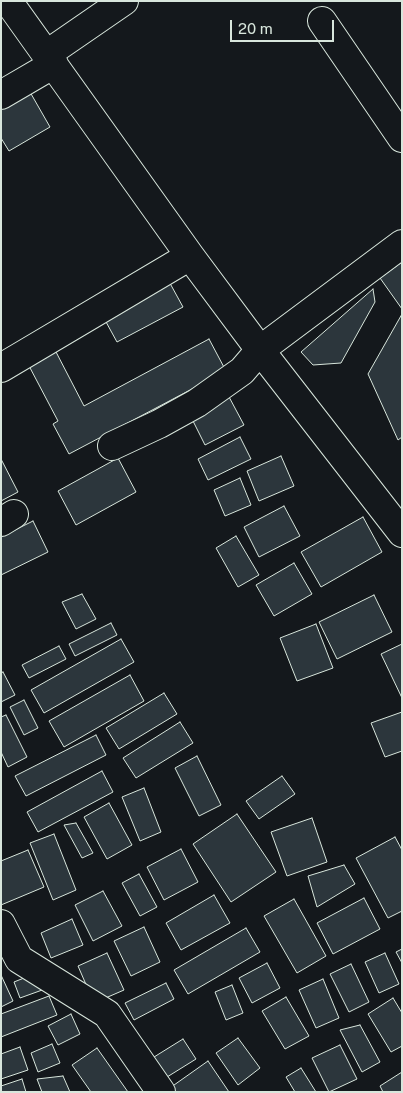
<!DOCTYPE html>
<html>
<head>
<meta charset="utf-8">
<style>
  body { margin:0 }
  #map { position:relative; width:403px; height:1093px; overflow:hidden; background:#14181c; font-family:"Public Sans",sans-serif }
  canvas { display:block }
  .frame { position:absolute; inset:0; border:2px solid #d8e6dc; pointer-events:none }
  .scale { position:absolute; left:230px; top:20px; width:104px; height:22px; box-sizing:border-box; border:2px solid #d8e6dc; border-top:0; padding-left:6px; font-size:15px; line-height:18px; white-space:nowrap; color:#d8e6dc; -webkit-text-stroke:4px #14181c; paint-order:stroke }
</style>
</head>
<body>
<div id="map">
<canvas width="403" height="1093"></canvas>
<div class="frame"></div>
<div class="scale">20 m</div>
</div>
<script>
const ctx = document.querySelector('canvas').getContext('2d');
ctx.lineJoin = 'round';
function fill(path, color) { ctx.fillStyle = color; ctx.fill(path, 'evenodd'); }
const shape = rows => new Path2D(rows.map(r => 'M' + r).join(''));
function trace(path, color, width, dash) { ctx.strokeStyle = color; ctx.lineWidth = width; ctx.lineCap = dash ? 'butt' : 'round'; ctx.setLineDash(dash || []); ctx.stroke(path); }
const building = shape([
  [30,92,50,127,9,151,1,138,1,108,30,92],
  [402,262,402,309,380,278,402,262],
  [166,276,183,307,117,342,100,311,166,276],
  [373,289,375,302,341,363,313,365,301,352,373,289],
  [402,314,402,437,398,440,368,374,402,314],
  [209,339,226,371,69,454,53,424,58,421,28,364,55,350,84,406,209,339],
  [228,395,244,425,205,445,190,415,228,395],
  [240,437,251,459,208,480,198,459,240,437],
  [281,456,294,486,259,501,247,471,281,456],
  [118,458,136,492,76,525,58,491,118,458],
  [1,459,18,492,1,501,1,459],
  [240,478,251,505,225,516,214,490,240,478],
  [284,506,300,536,259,557,244,527,284,506],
  [363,517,382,552,321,587,301,552,363,517],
  [33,521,48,552,1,575,1,537,33,521],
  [236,536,259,575,238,587,216,548,236,536],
  [294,563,312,594,274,616,256,585,294,563],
  [82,594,96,619,76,629,62,602,82,594],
  [374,595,392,632,337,659,319,622,374,595],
  [111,623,117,635,75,656,69,644,111,623],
  [316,624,333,668,297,681,280,638,316,624],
  [121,639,134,662,44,713,31,690,121,639],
  [402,644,402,698,381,654,402,644],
  [59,646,66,659,29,678,22,665,59,646],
  [3,672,15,695,1,702,1,673,3,672],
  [130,675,144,701,64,747,49,721,130,675],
  [164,693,177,714,119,749,106,728,164,693],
  [24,700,38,728,24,735,10,707,24,700],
  [402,712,402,751,385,757,371,723,402,712],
  [6,715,27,757,8,767,1,752,1,717,6,715],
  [180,722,193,743,136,778,123,758,180,722],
  [96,735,106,755,26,796,15,776,96,735],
  [197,756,221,805,199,816,175,768,197,756],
  [102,771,113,792,38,832,27,812,102,771],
  [282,776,295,794,259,819,246,801,282,776],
  [144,788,161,832,140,841,122,797,144,788],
  [109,803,132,845,107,859,84,817,109,803],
  [237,814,276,872,231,902,193,844,237,814],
  [312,818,327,862,287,876,271,832,312,818],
  [76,823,93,853,82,858,64,825,76,823],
  [54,834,76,890,53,900,30,843,54,834],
  [395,837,402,850,402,911,388,918,356,858,395,837],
  [181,849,198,882,164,900,147,867,181,849],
  [28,850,44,887,1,905,1,861,28,850],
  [344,865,355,884,317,907,308,876,344,865],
  [139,874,157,907,140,916,122,883,139,874],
  [103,891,122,926,93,941,75,905,103,891],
  [214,895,230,923,181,950,166,923,214,895],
  [364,898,380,929,333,954,317,923,364,898],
  [294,899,326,956,297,973,264,916,294,899],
  [72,919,83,945,51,958,41,933,72,919],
  [144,927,160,962,131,976,114,941,144,927],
  [246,928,260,952,188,994,174,970,246,928],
  [402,949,402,963,396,952,402,949],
  [107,953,124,990,94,1003,78,966,107,953],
  [385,953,399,984,379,993,365,962,385,953],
  [267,963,280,988,252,1003,239,978,267,963],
  [351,964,369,1002,349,1012,330,974,351,964],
  [39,972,45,989,20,998,14,982,39,972],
  [1,975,13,1001,1,1007,1,975],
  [323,979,339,1018,316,1028,299,990,323,979],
  [166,983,174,999,134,1020,125,1003,166,983],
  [232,985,243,1013,226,1020,215,992,232,985],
  [49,996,57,1015,1,1037,1,1014,49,996],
  [286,997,309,1036,285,1049,262,1011,286,997],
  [393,998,402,1013,402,1046,391,1052,368,1014,393,998],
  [71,1014,80,1034,58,1045,48,1026,71,1014],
  [360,1025,380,1062,362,1072,340,1030,360,1025],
  [238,1038,260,1068,238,1085,216,1053,238,1038],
  [183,1039,196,1059,159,1082,146,1062,183,1039],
  [52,1044,60,1063,38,1072,31,1053,52,1044],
  [340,1045,357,1079,329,1092,312,1058,340,1045],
  [20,1047,28,1070,1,1079,1,1054,20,1047],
  [97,1048,128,1092,91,1092,72,1065,97,1048],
  [208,1061,229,1092,168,1092,167,1090,208,1061],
  [301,1068,316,1092,295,1092,286,1077,301,1068],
  [402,1072,402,1092,383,1092,380,1086,402,1072],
  [63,1076,70,1092,42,1092,37,1079,63,1076],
  [22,1079,26,1092,1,1092,1,1086,22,1079]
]);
fill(building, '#2c363c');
trace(building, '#d8e6dc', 1);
const minor = shape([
  [8,1,190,256,260,350,402,533],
  [322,21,402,138],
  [47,54,124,1],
  [1,95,54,64],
  [1,368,190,256],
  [112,446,159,424,197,403,242,371,260,350,402,244],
  [1,522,14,514],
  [1,924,19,959,107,1014,161,1092]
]);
trace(minor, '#d8e6dc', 30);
trace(minor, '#14181c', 28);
</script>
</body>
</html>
